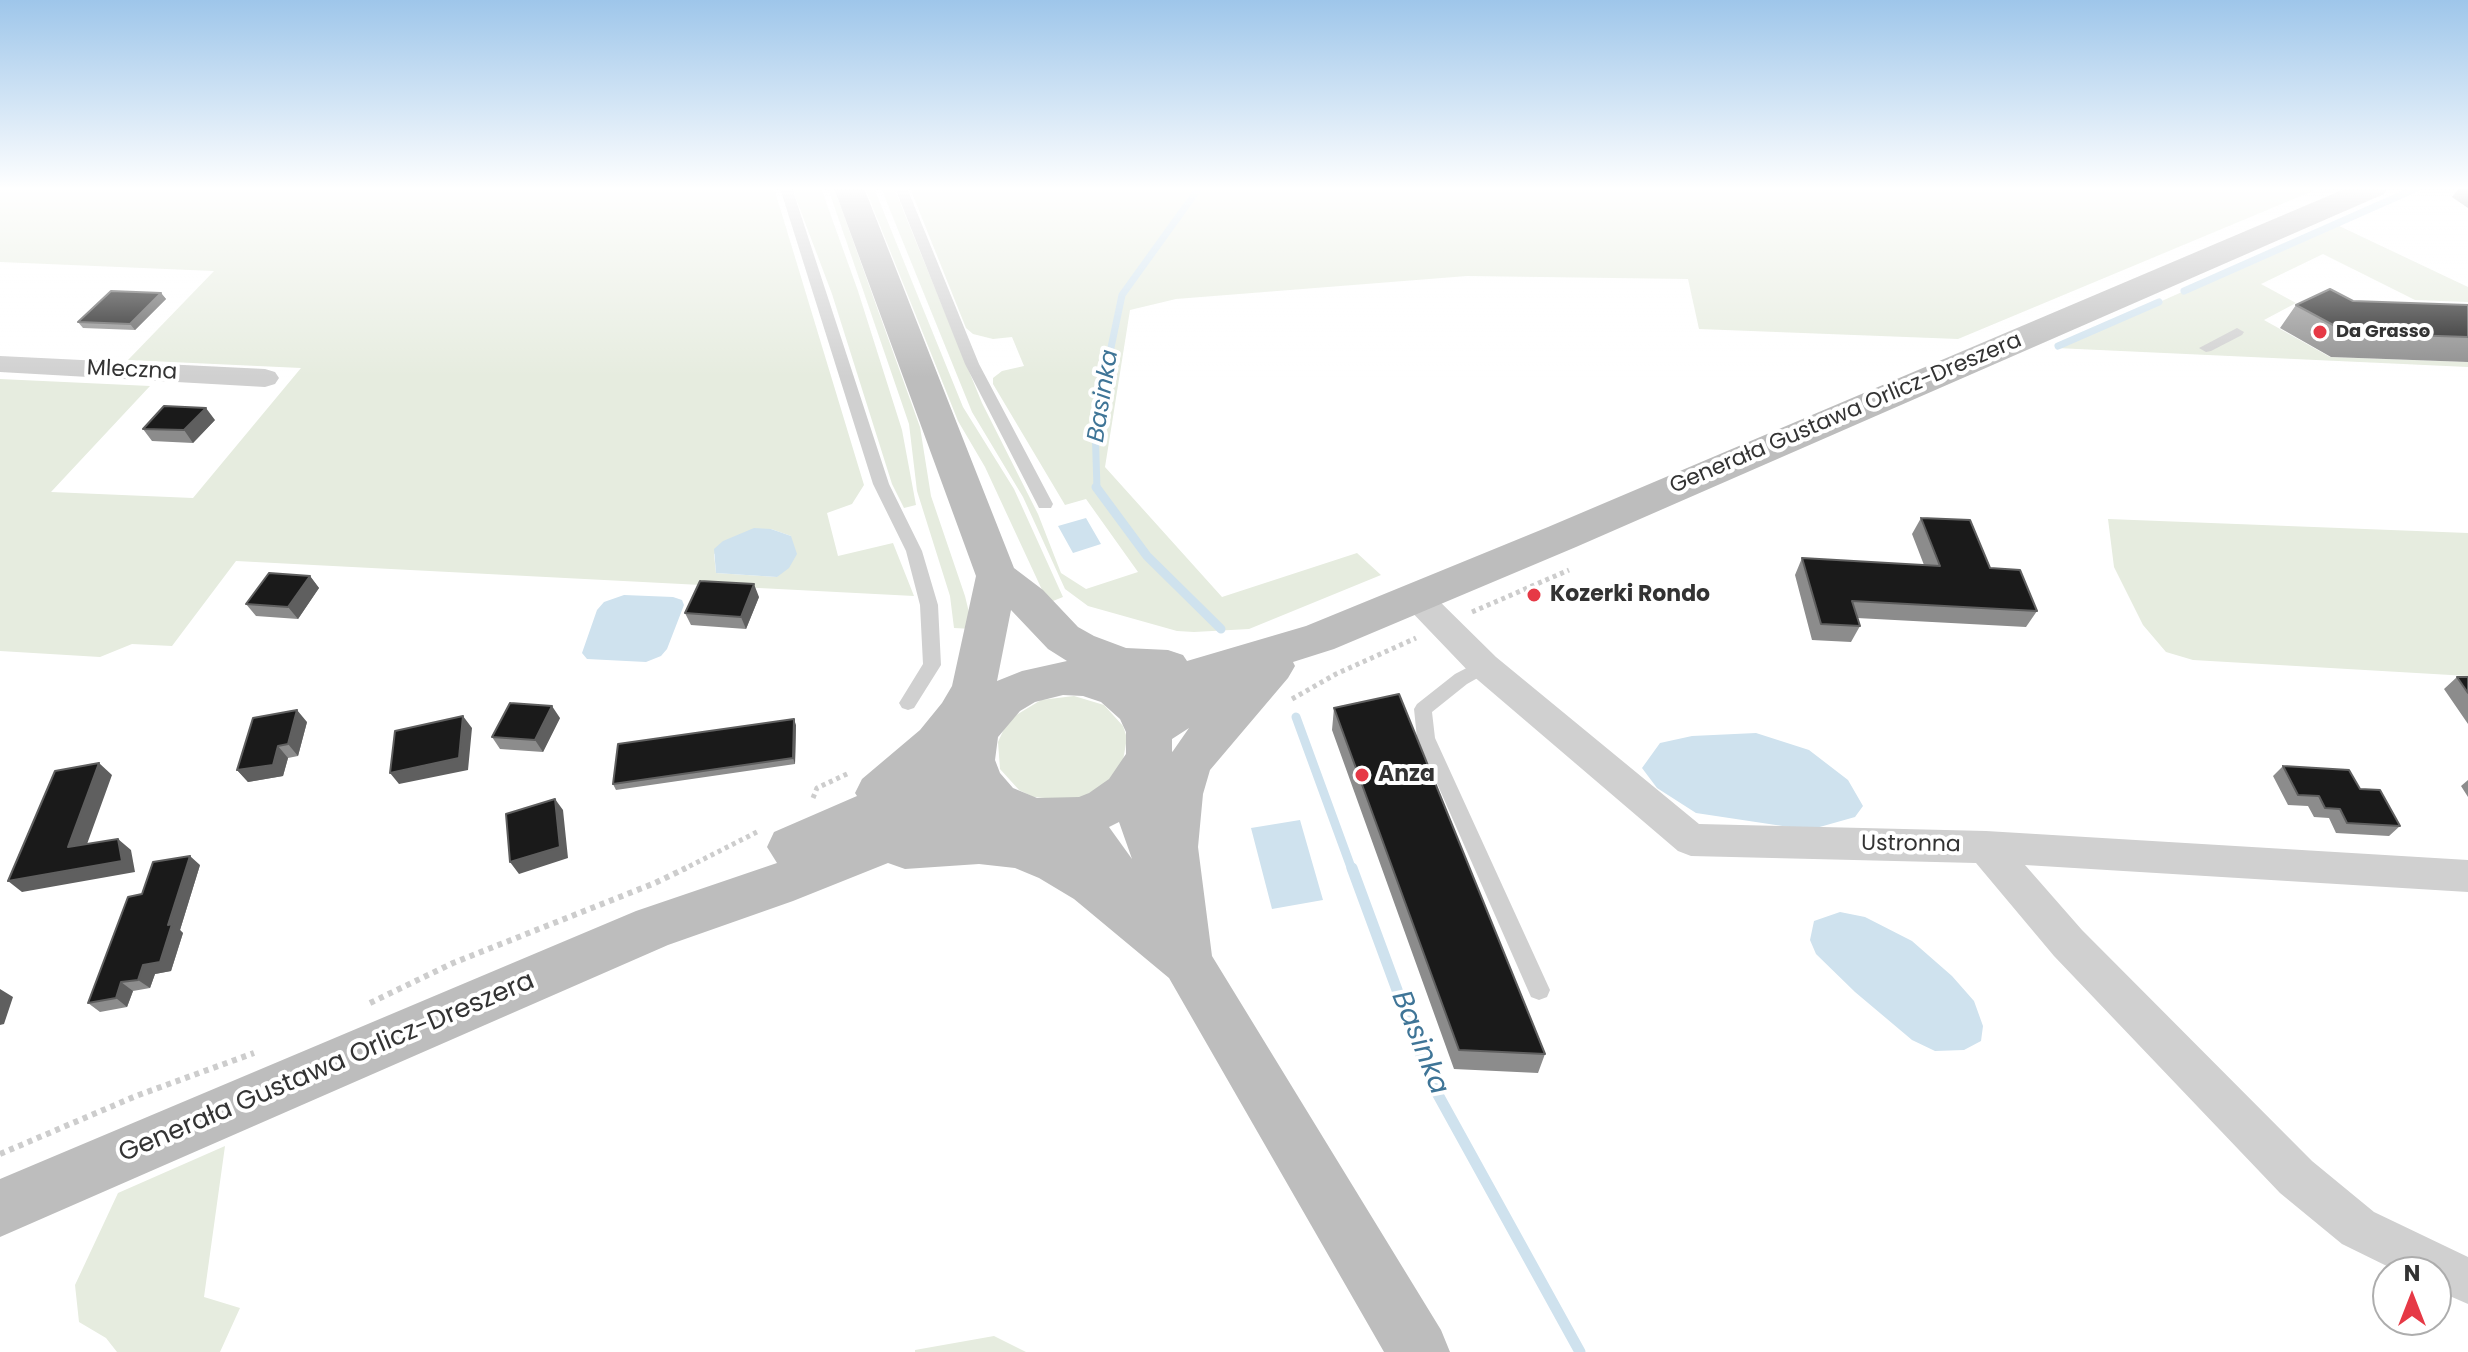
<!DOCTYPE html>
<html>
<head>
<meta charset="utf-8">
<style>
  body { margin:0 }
  #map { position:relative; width:2468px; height:1352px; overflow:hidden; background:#fff; font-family:Poppins,sans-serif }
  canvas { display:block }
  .north { position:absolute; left:2372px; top:1256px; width:80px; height:80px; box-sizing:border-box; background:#fff; border:2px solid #adadad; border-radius:50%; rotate:0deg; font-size:22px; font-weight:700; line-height:32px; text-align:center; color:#333 }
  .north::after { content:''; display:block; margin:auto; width:28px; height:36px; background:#e63946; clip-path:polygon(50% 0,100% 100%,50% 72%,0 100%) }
</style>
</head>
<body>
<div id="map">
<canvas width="2468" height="1352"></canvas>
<div class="north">N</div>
</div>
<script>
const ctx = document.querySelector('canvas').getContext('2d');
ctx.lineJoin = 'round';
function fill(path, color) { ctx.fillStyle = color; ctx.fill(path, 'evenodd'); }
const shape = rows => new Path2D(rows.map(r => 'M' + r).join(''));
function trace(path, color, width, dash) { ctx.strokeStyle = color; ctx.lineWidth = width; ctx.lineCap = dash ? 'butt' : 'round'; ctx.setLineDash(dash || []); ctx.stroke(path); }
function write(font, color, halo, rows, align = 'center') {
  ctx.font = font + ' Poppins,sans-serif'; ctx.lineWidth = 8; ctx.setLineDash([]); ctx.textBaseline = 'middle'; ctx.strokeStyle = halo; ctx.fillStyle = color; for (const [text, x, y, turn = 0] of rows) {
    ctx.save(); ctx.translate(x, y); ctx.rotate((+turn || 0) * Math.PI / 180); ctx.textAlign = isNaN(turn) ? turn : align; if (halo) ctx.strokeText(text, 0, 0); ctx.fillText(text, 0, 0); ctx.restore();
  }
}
fill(shape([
  [0,188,774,188,864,485,852,504,827,513,838,556,893,543,914,596,236,561,172,646,132,644,100,657,0,651,0,379,150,386,51,492,193,498,301,368,128,360,214,271,0,262],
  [771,529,791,536,777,577,716,573,714,554],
  [792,188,821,188,858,291,902,430,916,505,904,508,892,484,832,294],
  [828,188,834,188,920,427,931,496,965,596,973,629,954,628,950,596,917,491,909,424],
  [865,188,874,188,963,407,1014,489,1063,597,1053,601,1043,592,985,467,958,421],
  [881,188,894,188,982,403,1038,514,1061,573,1086,589,1138,572,1086,499,1065,505,993,384,993,378,1002,371,1024,366,1012,337,993,339,973,334,966,328,910,188,2320,188,1958,339,1699,329,1688,279,1467,276,1176,299,1130,310,1105,467,1222,597,1357,553,1381,575,1249,629,1194,632,1177,631,1088,606,1065,589,1023,497,972,412],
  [2335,224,2468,287,2468,302,2415,300,2323,254,2261,284,2296,303,2264,320,2330,357,2468,362,2468,367,2056,348],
  [2108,519,2468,533,2468,676,2193,660,2166,652,2143,625,2114,567],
  [1074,696,1104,705,1123,726,1127,738,1122,766,1113,778,1085,796,1068,800,1033,797,1019,790,1000,769,998,742,1004,729,1013,717,1041,700],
  [225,1146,204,1297,240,1308,220,1352,117,1352,106,1338,79,1322,75,1285,118,1193],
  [994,1336,1026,1352,915,1352,915,1350]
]), '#e6ecdf');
fill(shape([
  [1086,518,1101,544,1073,553,1058,526],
  [754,528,771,529,791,536,797,554,789,568,777,577,716,573,714,549,723,541],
  [624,595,673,597,682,600,684,605,667,649,661,656,646,662,587,659,582,653,597,610,604,602],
  [1756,733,1809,750,1848,780,1863,806,1855,817,1809,830,1696,813,1657,788,1642,768,1660,743,1692,736],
  [1300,820,1323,900,1272,909,1251,828],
  [1840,912,1865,917,1912,941,1952,976,1974,1001,1983,1026,1981,1041,1964,1050,1935,1051,1912,1040,1855,992,1816,954,1810,940,1814,921]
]), '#cfe2ee');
trace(shape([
  [2184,291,2417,188],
  [2058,346,2159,302],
  [1097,489,1095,424,1122,295,1199,188]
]), '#cfe2ee', 7);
trace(shape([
  [1096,487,1147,556,1221,629],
  [1296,717,1352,870]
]), '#cfe2ee', 9);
trace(shape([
  [1352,868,1431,1082,1580,1352]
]), '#cfe2ee', 11);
trace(shape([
  [1472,612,1569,570],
  [1292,699,1336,674,1416,638],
  [813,798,817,788,849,773],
  [682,870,759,831]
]), '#cdcdcd', 5, [4, 4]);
trace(shape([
  [370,1003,453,963,655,883,686,868],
  [0,1154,136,1096,254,1053]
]), '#cdcdcd', 6, [5, 5]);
fill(shape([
  [780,188,792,188,889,484,922,551,938,605,941,665,914,708,908,710,902,708,899,703,923,664,920,605,906,551,873,484,780,188],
  [895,188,907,188,979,364,1053,504,1051,508,1039,508,1037,504,965,364,895,188],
  [2237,328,2244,332,2242,335,2211,351,2206,352,2199,348,2237,328],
  [1484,659,1490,661,1493,666,1490,671,1467,684,1432,712,1435,738,1550,990,1547,997,1539,1000,1531,997,1417,738,1414,709,1417,704,1455,674,1484,659]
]), '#d0d0d0');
fill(shape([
  [0,356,265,369,275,372,279,378,275,384,265,387,0,372,0,356],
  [1416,585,1427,589,1496,657,1699,824,1986,831,2468,860,2468,892,2025,865,2082,930,2312,1161,2374,1212,2468,1257,2468,1304,2436,1290,2436,1272,2399,1272,2342,1244,2280,1193,2054,956,1976,863,1691,856,1678,851,1472,675,1405,605,1400,597,1405,589,1416,585]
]), '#d0d0d0');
fill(shape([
  [834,188,864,188,1014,568,1043,590,1078,627,1094,636,1126,648,1168,650,1183,655,1187,661,1306,626,1548,527,2347,188,2388,188,2384,194,1576,547,1334,649,1293,662,1295,666,1288,678,1210,770,1203,794,1198,847,1212,956,1441,1330,1450,1352,1384,1352,1169,978,1074,899,1039,878,1015,868,979,864,905,869,888,863,793,901,668,945,0,1237,0,1179,636,911,777,863,767,847,774,832,857,796,855,793,862,779,920,730,942,703,952,686,976,576,834,188],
  [1011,610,1048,649,1067,661,1022,671,997,681,1011,610],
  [1063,695,1083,696,1101,702,1120,719,1126,732,1126,754,1109,779,1089,793,1079,797,1037,798,1013,788,1000,773,995,760,998,737,1020,711,1035,702,1063,695],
  [1189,728,1173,751,1172,752,1172,739,1189,728],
  [1119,822,1132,859,1109,827,1119,822]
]), '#bdbdbd');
fill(shape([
  [2459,188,2468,188,2468,208,2452,197],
  [161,293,166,299,135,330,83,328,78,322],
  [2353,301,2468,305,2468,362,2331,357,2280,328,2296,305],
  [215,420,193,443,152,441,143,429],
  [1921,518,1990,568,2037,611,2026,627,1857,618,1860,626,1851,642,1812,640,1795,575,1802,558,1924,565,1912,534],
  [310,576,319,588,298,619,256,616,246,604],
  [759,597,746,629,691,625,685,613],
  [2457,677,2468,677,2468,724,2444,689],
  [1334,708,1545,1054,1538,1073,1454,1069,1332,730],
  [560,718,543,752,500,749,492,737],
  [307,722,298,756,288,758,283,776,248,782,237,770],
  [796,725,795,764,616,790,613,784],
  [2283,766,2360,789,2400,826,2389,836,2336,833,2329,818,2314,817,2308,806,2288,805,2273,776],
  [2468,780,2468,797,2461,786],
  [200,865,180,930,183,933,171,971,155,974,150,988,133,991,127,1007,100,1012,88,1003,142,894]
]), '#8c8c8c');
fill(shape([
  [161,293,166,299,135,330,130,324],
  [206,408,215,420,193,443,184,430],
  [310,576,319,588,298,619,288,607],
  [754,584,759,597,746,629,741,617],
  [552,706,560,718,543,752,535,740],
  [297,710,307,722,298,756,288,744],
  [463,716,472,728,468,770,399,784,390,773],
  [794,719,796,725,795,764,793,758],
  [278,746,288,758,283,776,248,782,237,770],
  [99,763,112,775,82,858,68,847],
  [555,799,563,810,568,858,519,874,510,862],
  [118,839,131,850,135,872,22,892,8,881],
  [190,856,200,865,180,930,183,933,171,971,155,974,150,988,138,980,143,965,168,925],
  [121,982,133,991,127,1007,116,998],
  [0,989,13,997,4,1024,0,1025]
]), '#5f5f5f');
const building = shape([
  [2330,289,2353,301,2468,305,2468,337,2348,333,2296,305,2330,289],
  [111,291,161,293,130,324,78,322,111,291],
  [164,406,206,408,184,430,143,429,164,406],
  [1921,518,1970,520,1990,568,2020,570,2037,611,1852,601,1860,626,1821,624,1802,558,1940,566,1921,518],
  [269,573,310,576,288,607,246,604,269,573],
  [700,581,754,584,741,617,685,613,700,581],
  [2457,677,2468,677,2468,693,2457,677],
  [1399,694,1545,1054,1459,1050,1334,708,1399,694],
  [510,703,552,706,535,740,492,737,510,703],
  [297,710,288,744,278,746,273,765,237,770,253,718,297,710],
  [463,716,459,758,390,773,395,731,463,716],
  [794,719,793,758,613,784,618,744,794,719],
  [99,763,68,847,118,839,122,861,8,881,55,771,99,763],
  [2283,766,2349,770,2360,789,2380,790,2400,826,2347,823,2340,809,2325,808,2319,796,2298,795,2283,766],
  [555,799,560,847,510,862,506,814,555,799],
  [190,856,168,925,172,924,160,962,143,965,138,980,121,982,116,998,88,1003,128,897,142,894,153,862,190,856]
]);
fill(building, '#1a1a1a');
trace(building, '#5f5f5f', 2);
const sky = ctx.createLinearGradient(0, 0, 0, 377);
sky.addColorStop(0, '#9ec6ea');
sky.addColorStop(0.5, '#fff');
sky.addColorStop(1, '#ffffff00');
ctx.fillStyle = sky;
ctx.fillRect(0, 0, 2468, 377);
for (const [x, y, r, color] of [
  [2320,332,8,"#e63946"],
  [1534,595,8,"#e63946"],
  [1362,775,8,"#e63946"]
]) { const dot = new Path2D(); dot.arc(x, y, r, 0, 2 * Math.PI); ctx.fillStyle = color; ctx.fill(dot); trace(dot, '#fff', 3); }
write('bold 18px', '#333', '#fff', [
  ["Da Grasso",2336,332]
], 'left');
write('22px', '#333', '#fff', [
  ["Mleczna",132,371,3],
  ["Generała Gustawa Orlicz-Dreszera",1846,414,-23],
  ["Ustronna",1911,845,1]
]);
write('bold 22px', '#333', '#fff', [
  ["Kozerki Rondo",1550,595],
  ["Anza",1378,775]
], 'left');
write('italic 24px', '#3f7597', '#fff', [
  ["Basinka",1104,396,-81]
]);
write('26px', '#333', '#fff', [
  ["Generała Gustawa Orlicz-Dreszera",327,1068,-23]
]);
write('italic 28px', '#3f7597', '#fff', [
  ["Basinka",1419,1043,68]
]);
</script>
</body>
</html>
